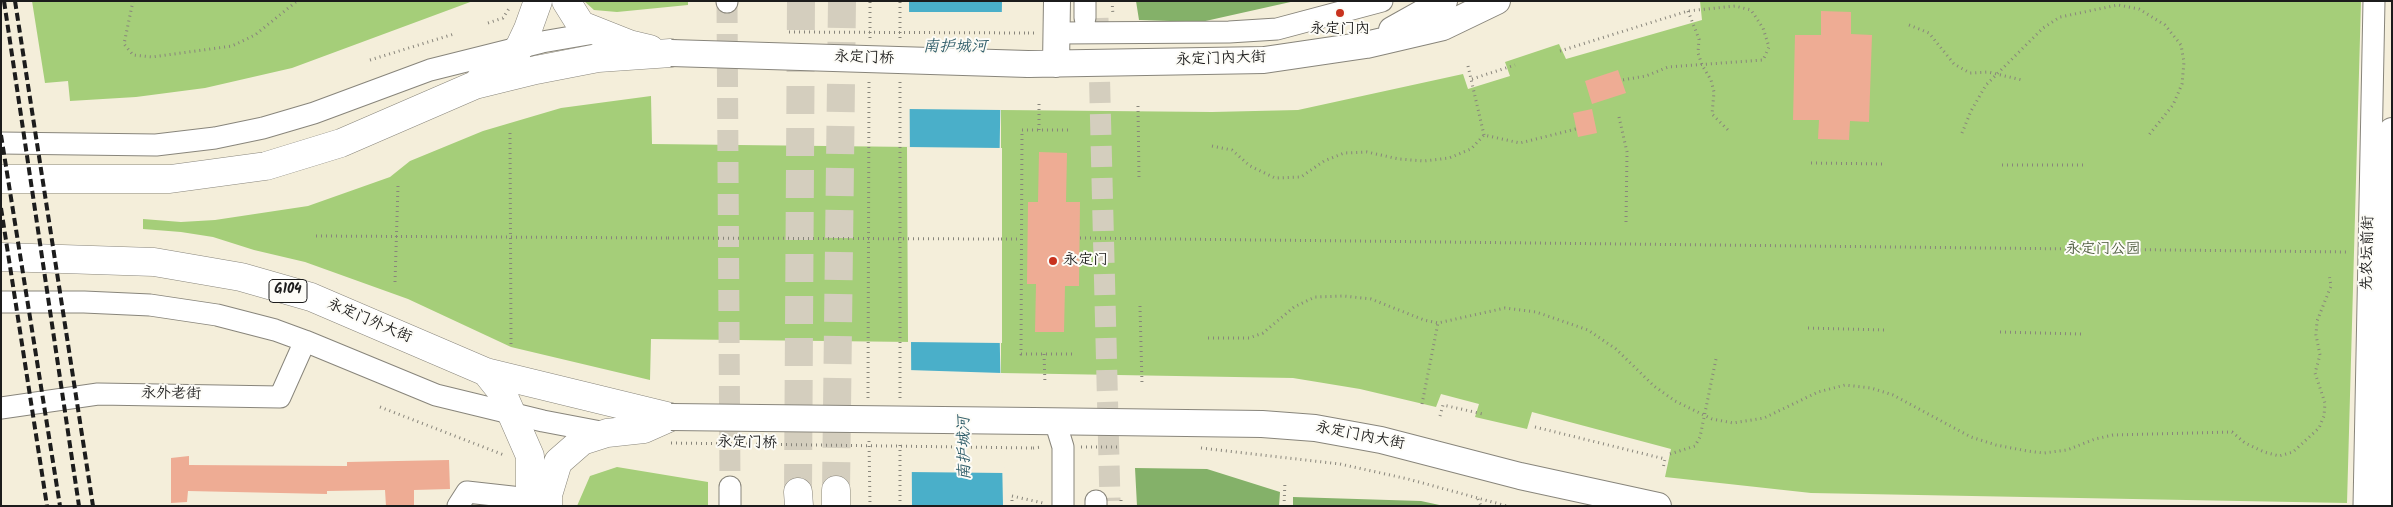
<!DOCTYPE html>
<html>
<head>
<meta charset="utf-8">
<style>
  body { margin:0 }
  #map { position:relative; width:2393px; height:507px; overflow:hidden; background:#f4eeda; font-family:Kalam,sans-serif }
  canvas { display:block }
  .frame { position:absolute; inset:0; border:2px solid #1c1c1c; pointer-events:none }
</style>
</head>
<body>
<div id="map">
<canvas width="2393" height="507"></canvas>
<div class="frame"></div>
</div>
<script>
const ctx = document.querySelector('canvas').getContext('2d');
ctx.lineJoin = 'round';
function fill(path, color) { ctx.fillStyle = color; ctx.fill(path, 'evenodd'); }
const shape = rows => new Path2D(rows.map(r => 'M' + r).join(''));
function trace(path, color, width, dash) { ctx.strokeStyle = color; ctx.lineWidth = width; ctx.lineCap = dash ? 'butt' : 'round'; ctx.setLineDash(dash || []); ctx.stroke(path); }
function write(font, color, halo, rows, align = 'center') {
  ctx.font = font + ' Kalam,"LXGW WenKai TC",sans-serif'; ctx.lineWidth = 4; ctx.setLineDash([]); ctx.textBaseline = 'middle'; ctx.strokeStyle = halo; ctx.fillStyle = color; for (const [text, x, y, turn = 0] of rows) {
    ctx.save(); ctx.translate(x, y); ctx.rotate((+turn || 0) * Math.PI / 180); ctx.textAlign = isNaN(turn) ? turn : align; if (halo) ctx.strokeText(text, 0, 0); ctx.fillText(text, 0, 0); ctx.restore();
  }
}
fill(shape([
  [32,1,473,1,292,68,205,88,136,97,70,101,68,81,45,83],
  [584,1,688,1,688,5,617,12,594,10],
  [1700,1,2361,1,2347,503,1811,493,1665,477,1671,449,1532,412,1527,429,1475,417,1479,404,1441,394,1436,407,1360,389,1293,378,1001,373,1001,343,651,339,650,380,511,347,408,299,305,262,254,250,213,237,181,232,143,229,143,219,181,222,215,220,308,206,390,177,410,161,483,131,561,108,651,96,652,144,1001,148,1001,110,1212,112,1298,110,1463,74,1468,89,1510,76,1505,62,1559,44,1566,59,1702,20],
  [617,467,708,482,708,506,577,506,590,476]
]), '#a5ce79');
fill(shape([
  [1136,1,1295,1,1201,22,1139,20],
  [1135,468,1207,469,1280,492,1279,506,1137,506],
  [1293,497,1421,501,1444,506,1293,506]
]), '#84b169');
fill(shape([
  [909,1,1002,1,998,253,1003,506,912,506]
]), '#4aafc9');
fill(shape([
  [906,12,1004,12,1002,110,907,109],
  [907,147,1002,148,1002,343,908,342],
  [908,370,1002,373,1005,473,909,472]
]), '#f4eeda');
fill(shape([
  [1821,11,1851,12,1851,34,1872,35,1869,122,1850,121,1849,140,1818,139,1819,120,1793,120,1795,35,1821,35],
  [1618,70,1626,93,1592,104,1585,81],
  [1592,109,1597,133,1578,137,1573,113],
  [1039,152,1067,153,1066,202,1080,202,1079,286,1065,286,1064,332,1035,332,1036,284,1027,284,1028,202,1038,202],
  [189,456,189,465,347,466,347,462,449,460,450,489,414,490,414,506,386,506,385,490,327,491,327,494,188,491,187,502,171,503,171,458]
]), '#eeac94');
trace(shape([
  [727,2,730,487],
  [1098,18,1110,501]
]), '#d4cebe', 21, [21, 11]);
trace(shape([
  [836,490,842,1],
  [798,492,801,1]
]), '#d4cebe', 28, [28, 14]);
const minor = shape([
  [727,2,727,1],
  [1085,18,1085,1],
  [1057,33,1229,32,1277,29,1382,1],
  [1,143,156,145,215,138,263,128,314,113,430,70,542,42,600,32],
  [1,302,84,302,150,305,217,315,275,330,305,341,436,395,543,421,606,433],
  [1,408,98,394,280,397,305,341],
  [1055,421,1063,447,1063,506],
  [730,487,730,506],
  [1096,501,1096,506],
  [458,506,467,492,530,499],
  [2364,506,2374,1]
]);
const major = shape([
  [1392,30,1444,1],
  [1028,64,1264,60,1366,45,1443,27,1497,1],
  [1056,64,1057,1],
  [1033,421,1262,424,1315,428,1381,440,1520,476,1658,506],
  [2384,506,2392,131]
]);
const highway = shape([
  [566,1,581,25,629,44,650,49],
  [480,80,519,48,528,29,538,1],
  [1,179,170,179,266,166,341,143,475,85,536,70,598,58,671,53],
  [1,257,154,262,241,277,311,297,486,372,671,417],
  [486,372,502,392,530,456,530,506],
  [836,490,836,506],
  [798,492,799,506],
  [548,506,548,495,558,462,582,441,607,433,644,429,671,417]
]);
trace(minor, '#88857b', 23);
trace(major, '#88857b', 28);
trace(highway, '#88857b', 29);
trace(shape([
  [133,1,124,44,133,55,152,57,232,46,255,35,297,1],
  [1112,1,1113,15],
  [1688,11,1699,39,1698,53,1702,65,1711,80,1714,92,1712,114,1729,131],
  [488,23,503,18,510,7],
  [1909,25,1929,33,1954,64,1970,73,1988,72,2022,80],
  [1028,33,1036,33],
  [870,38,870,1],
  [900,38,900,1],
  [1560,51,1688,11,1735,6,1751,10,1763,28,1769,47,1763,60,1668,67,1646,76,1622,80],
  [370,60,454,34],
  [1468,66,1484,135],
  [1472,79,1515,65],
  [1138,106,1139,180],
  [1619,117,1627,152,1626,222],
  [1039,130,1039,104],
  [1068,130,1022,130,1021,354,1072,354],
  [510,133,511,347],
  [1962,133,1971,111,1986,85,2043,28,2060,17,2118,5,2139,9,2165,25,2181,45,2184,62,2182,84,2173,105,2148,136],
  [1212,146,1232,150,1250,166,1275,178,1301,177,1324,161,1344,153,1367,152,1399,159,1424,161,1449,158,1471,149,1484,135,1520,143,1576,129],
  [1811,163,1885,164],
  [2002,165,2086,165],
  [316,236,668,238],
  [1080,238,2349,252],
  [1001,239,1020,239],
  [395,282,398,186],
  [1140,306,1142,384],
  [1808,328,1884,330],
  [2000,332,2081,334],
  [1208,338,1249,338,1263,333,1294,307,1315,297,1344,296,1371,299,1424,320,1438,323,1505,308,1536,312,1588,330,1616,349,1654,386,1675,401,1712,419,1733,423,1764,418,1818,392,1845,385,1871,388,1893,395,1971,437,1996,445,2027,451,2044,453,2067,450,2095,439,2113,435,2232,432,2245,443,2264,452,2279,456,2293,452,2319,428,2324,416,2325,403,2315,373,2320,355,2316,335,2317,321,2331,286,2329,274],
  [1044,354,1045,384],
  [868,398,869,81],
  [900,398,900,82],
  [1422,404,1438,323],
  [380,407,504,455],
  [1440,416,1443,405,1483,414],
  [1535,427,1665,459,1663,469],
  [869,441,870,506],
  [1081,447,1120,447],
  [1033,448,1042,447],
  [1201,448,1340,464,1408,479,1507,506],
  [1670,454,1695,446,1700,437,1716,359],
  [1478,499,1481,506],
  [1121,500,1121,506],
  [900,506,900,442],
  [1012,506,1012,496,1043,503,1043,505],
  [1284,506,1285,481]
]), '#88857b', 3, [1, 4]);
trace(minor, '#fff', 21);
trace(major, '#fff', 26);
trace(highway, '#fff', 28);
trace(shape([
  [4,1,79,506],
  [15,1,93,506],
  [1,135,60,506],
  [1,208,47,506]
]), '#1c1c1c', 4, [8, 4]);
const majorBridge = shape([
  [671,53,1028,64],
  [671,417,1033,421]
]);
trace(majorBridge, '#88857b', 28, []);
trace(shape([
  [789,32,1028,33],
  [668,238,1001,239],
  [671,443,1033,448]
]), '#88857b', 3, [1, 4]);
trace(majorBridge, '#fff', 26);
for (const [x, y, r, color] of [
  [1340,13,5,"#c8321e"],
  [1053,261,5,"#c8321e"]
]) { const dot = new Path2D(); dot.arc(x, y, r, 0, 2 * Math.PI); ctx.fillStyle = color; ctx.fill(dot); trace(dot, '#fdfcf7', 2); }
for (const [x, y, w] of [
  [288,291,38]
]) { const box = new Path2D(); box.roundRect(x - w / 2, y - 11.5, w, 23, 4); ctx.fillStyle = '#fdfcf7'; ctx.fill(box); trace(box, '#1c1c1c', 1); }
write('bold 14px', '#1c1c1c', null, [
  ["G104",288,291]
]);
write('15px', '#1c1c1c', '#fdfcf7', [
  ["永定门内",1340,30],
  ["永定门",1063,261,"left"]
]);
write('15px', '#1c1c1c', '#fdfcf7', [
  ["永定门桥",864,59,2],
  ["永定门内大街",1221,60,-2],
  ["先农坛前街",2369,253,-89],
  ["永定门外大街",369,322,23],
  ["永外老街",171,395,1],
  ["永定门内大街",1360,437,11],
  ["永定门桥",747,444,1]
]);
write('15px', '#4c5a3d', '#fdfcf7', [
  ["永定门公园",2103,250]
]);
write('italic 16px', '#315e6a', '#fdfcf7', [
  ["南护城河",955,48],
  ["南护城河",966,448,-91]
]);
</script>
</body>
</html>
